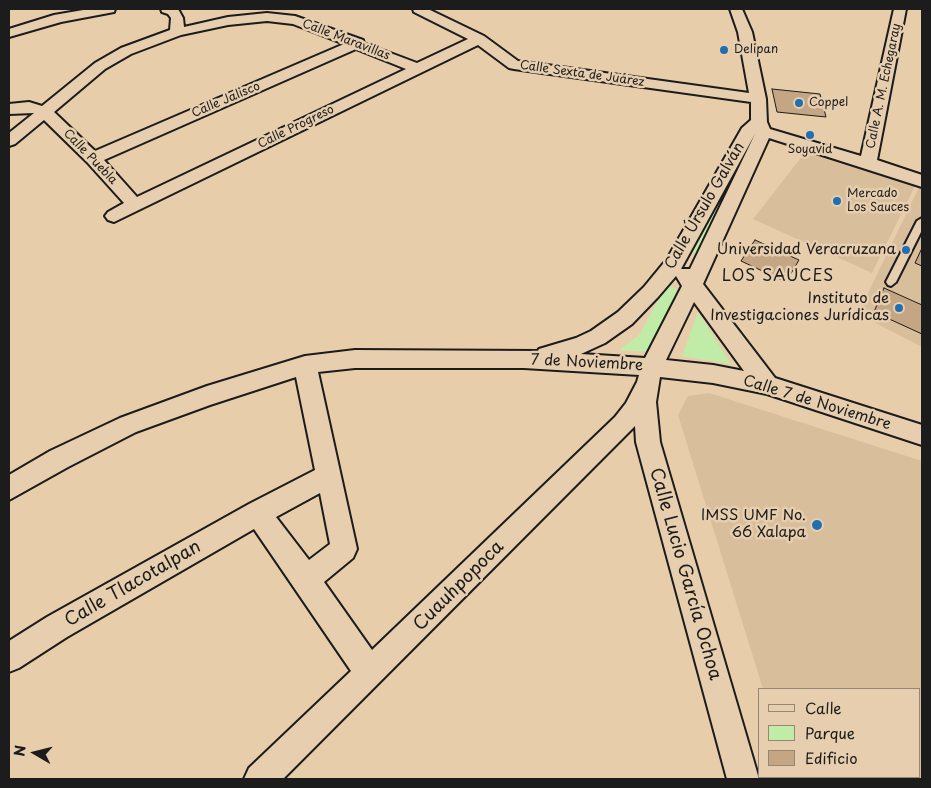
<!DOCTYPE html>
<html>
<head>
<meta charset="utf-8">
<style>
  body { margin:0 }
  #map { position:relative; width:931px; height:788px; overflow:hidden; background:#e8cdab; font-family:"Playpen Sans",sans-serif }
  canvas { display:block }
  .frame { position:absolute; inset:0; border:10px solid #1c1c1c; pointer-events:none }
  .legend { position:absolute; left:758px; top:688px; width:162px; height:90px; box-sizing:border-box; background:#e6ceae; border:1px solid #958774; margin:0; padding:6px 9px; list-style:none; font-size:15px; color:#1c1c1c }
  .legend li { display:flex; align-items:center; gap:10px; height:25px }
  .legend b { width:25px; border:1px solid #958774 }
  .north { position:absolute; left:10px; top:728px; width:50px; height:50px; -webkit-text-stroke:4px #e6ceae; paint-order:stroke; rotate:278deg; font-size:14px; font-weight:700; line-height:20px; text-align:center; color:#1c1c1c }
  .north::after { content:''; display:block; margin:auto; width:18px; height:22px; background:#1c1c1c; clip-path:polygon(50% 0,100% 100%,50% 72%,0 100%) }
</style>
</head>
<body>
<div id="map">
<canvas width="931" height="788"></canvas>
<div class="frame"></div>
<ul class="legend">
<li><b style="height:6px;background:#e6ceae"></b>Calle</li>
<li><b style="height:14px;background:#c1eca8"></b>Parque</li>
<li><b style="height:14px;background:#c4a684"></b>Edificio</li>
</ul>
<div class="north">N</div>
</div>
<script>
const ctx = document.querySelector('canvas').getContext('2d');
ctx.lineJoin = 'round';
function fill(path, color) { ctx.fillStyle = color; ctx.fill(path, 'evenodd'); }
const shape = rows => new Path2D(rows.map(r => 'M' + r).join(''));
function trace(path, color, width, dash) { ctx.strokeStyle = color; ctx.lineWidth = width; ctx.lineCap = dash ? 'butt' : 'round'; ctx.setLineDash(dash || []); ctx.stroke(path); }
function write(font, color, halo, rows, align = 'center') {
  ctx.font = font + ' "Playpen Sans",sans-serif'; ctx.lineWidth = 5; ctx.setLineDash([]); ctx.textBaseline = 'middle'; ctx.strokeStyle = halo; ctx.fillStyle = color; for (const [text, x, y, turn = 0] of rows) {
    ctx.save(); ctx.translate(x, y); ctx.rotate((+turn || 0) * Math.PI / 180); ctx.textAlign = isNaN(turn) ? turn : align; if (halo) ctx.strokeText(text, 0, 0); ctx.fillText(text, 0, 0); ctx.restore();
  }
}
fill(shape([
  [807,150,916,184,872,273,753,219],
  [920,185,922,186,922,347,858,314],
  [709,393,922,461,922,779,790,779,789,777,920,777,920,689,763,689,678,415,688,396]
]), '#d9be9c');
fill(shape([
  [743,146,748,147,697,254,690,251],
  [667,284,677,289,657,352,619,350,639,335],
  [698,312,731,364,682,356]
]), '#c1eca8');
const building = shape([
  [772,89,820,94,826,117,777,112,772,89],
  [755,240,799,260,786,282,741,261,755,240],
  [922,248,922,266,915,263,922,248],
  [884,288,922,305,922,334,874,312,884,288],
  [812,777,887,777,893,779,812,779,812,777]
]);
fill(building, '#c4a684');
trace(building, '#1c1c1c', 1);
const service = shape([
  [922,218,922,230,896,282,891,286,888,285,886,282,917,221,922,218]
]);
const minor = shape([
  [89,9,115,9,114,12,61,22,9,37,9,29,54,15,89,9],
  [161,9,178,9,183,18,184,27,228,17,267,13,295,16,363,40,364,43,417,63,468,39,414,12,413,9,428,9,484,36,518,61,749,93,738,32,730,9,742,9,752,32,766,99,767,122,770,129,861,156,894,9,906,9,877,160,922,175,922,187,769,138,703,284,775,378,922,425,922,445,767,394,713,383,660,377,656,402,660,442,759,779,727,779,636,442,635,426,283,779,244,779,249,768,351,671,254,529,67,637,19,668,9,672,9,641,47,617,249,504,315,470,296,377,210,405,136,432,68,467,9,500,9,475,50,451,120,418,207,386,305,356,355,350,538,351,539,349,576,338,591,331,618,312,644,287,667,259,742,128,751,120,751,102,514,69,509,68,478,45,114,222,108,220,105,216,108,212,124,203,87,162,44,120,15,144,9,146,9,133,34,113,9,114,9,104,29,102,42,106,95,63,121,48,170,30,171,18,168,14,162,12,161,9],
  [267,21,293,24,344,44,95,151,54,112,105,69,131,54,181,35,228,25,267,21],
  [356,49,406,69,137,197,104,160,356,49],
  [755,134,690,269,681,269,755,134],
  [676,276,682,286,645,358,581,354,605,343,632,324,658,297,676,276],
  [694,302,744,371,713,365,666,360,694,302],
  [355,368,524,368,639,375,637,382,626,403,615,417,372,650,324,582,353,558,357,549,318,372,355,368],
  [320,493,330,544,309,560,276,517,320,493]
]);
trace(service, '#1c1c1c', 4);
trace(minor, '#1c1c1c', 4);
fill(service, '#e6ceae');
fill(minor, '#e6ceae');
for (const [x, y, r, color] of [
  [724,50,5,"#1f6fb2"],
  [799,103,5,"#1f6fb2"],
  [810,135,5,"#1f6fb2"],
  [837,201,5,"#1f6fb2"],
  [906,250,5,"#1f6fb2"],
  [899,308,5,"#1f6fb2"],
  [817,525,6,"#1f6fb2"]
]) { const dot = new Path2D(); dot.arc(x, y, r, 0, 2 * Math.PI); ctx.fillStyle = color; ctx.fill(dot); trace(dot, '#e6ceae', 2); }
write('12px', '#1c1c1c', '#e6ceae', [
  ["Calle Maravillas",346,40,21],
  ["Calle Sexta de Juárez",582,74,8],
  ["Calle A. M. Echegaray",884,86,-78],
  ["Calle Jalisco",226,100,-23],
  ["Calle Progreso",296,127,-26],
  ["Calle Puebla",90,157,46]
]);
write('12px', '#1c1c1c', '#e6ceae', [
  ["Delipan",734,50],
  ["Coppel",809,103],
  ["Soyavid",810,150,"center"],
  ["Mercado",847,194],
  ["Los Sauces",847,208]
], 'left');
write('15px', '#1c1c1c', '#e6ceae', [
  ["Calle Úrsulo Galván",705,206,-60],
  ["7 de Noviembre",587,363,3],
  ["Calle 7 de Noviembre",817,403,17]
]);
write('15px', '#1c1c1c', '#e6ceae', [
  ["Universidad Veracruzana",896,250],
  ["Instituto de",889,299],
  ["Investigaciones Jurídicas",889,316],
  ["IMSS UMF No.",806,516],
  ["66 Xalapa",806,533]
], 'right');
ctx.letterSpacing = '1px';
write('16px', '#1c1c1c', '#e6ceae', [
  ["LOS SAUCES",778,277]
]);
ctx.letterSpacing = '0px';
write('18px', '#1c1c1c', '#e6ceae', [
  ["Calle Lucio García Ochoa",685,574,74],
  ["Calle Tlacotalpan",133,584,-30],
  ["Cuauhpopoca",459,586,-45]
]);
</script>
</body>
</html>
